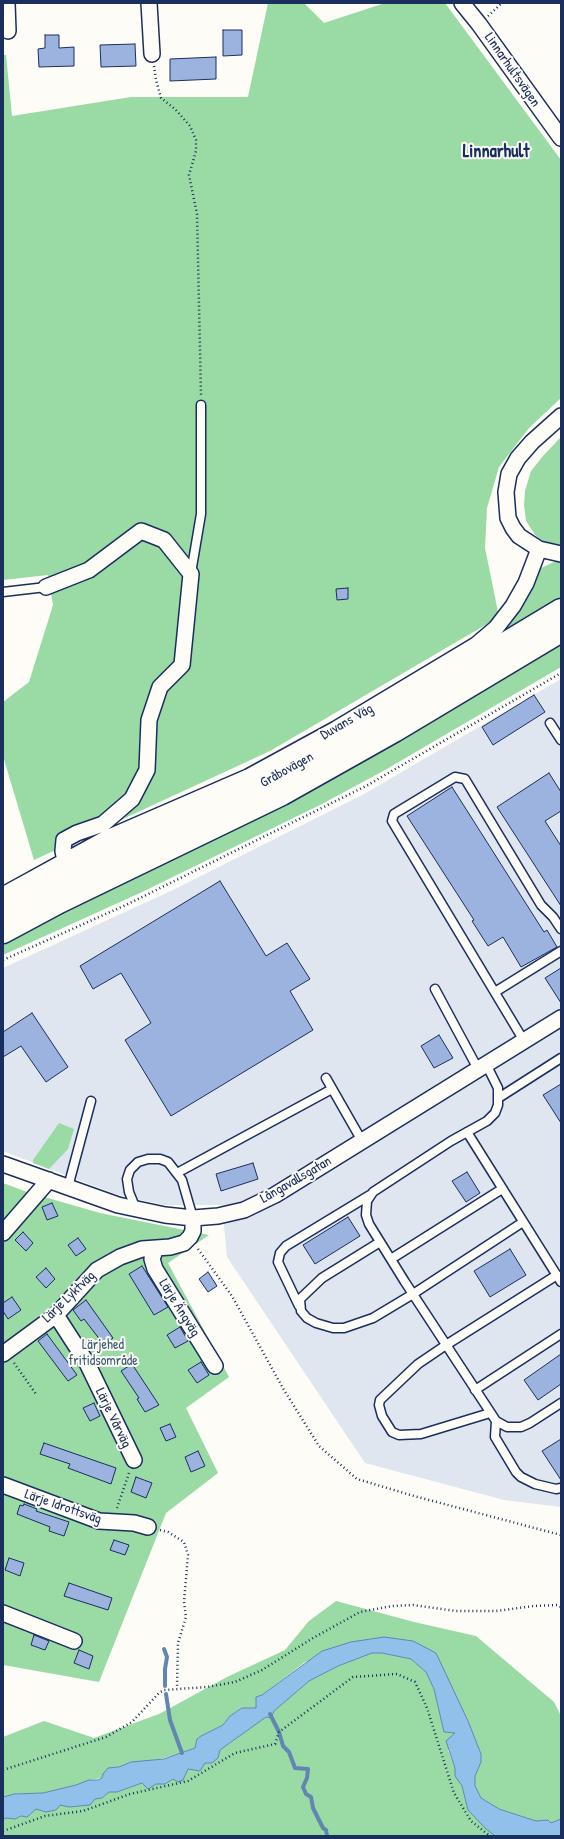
<!DOCTYPE html>
<html>
<head>
<meta charset="utf-8">
<style>
  body { margin:0 }
  #map { position:relative; width:564px; height:1839px; overflow:hidden; background:#fdfcf7; font-family:"Patrick Hand",sans-serif }
  canvas { display:block }
  .frame { position:absolute; inset:0; border:4px solid #1b2f5e; pointer-events:none }
</style>
</head>
<body>
<div id="map">
<canvas width="564" height="1839"></canvas>
<div class="frame"></div>
</div>
<script>
const ctx = document.querySelector('canvas').getContext('2d');
ctx.lineJoin = 'round';
function fill(path, color) { ctx.fillStyle = color; ctx.fill(path, 'evenodd'); }
const shape = rows => new Path2D(rows.map(r => 'M' + r).join(''));
function trace(path, color, width, dash) { ctx.strokeStyle = color; ctx.lineWidth = width; ctx.lineCap = dash ? 'butt' : 'round'; ctx.setLineDash(dash || []); ctx.stroke(path); }
function write(font, color, halo, rows, align = 'center') {
  ctx.font = font + ' "Patrick Hand",sans-serif'; ctx.lineWidth = 4; ctx.setLineDash([]); ctx.textBaseline = 'middle'; ctx.strokeStyle = halo; ctx.fillStyle = color; for (const [text, x, y, turn = 0] of rows) {
    ctx.save(); ctx.translate(x, y); ctx.rotate((+turn || 0) * Math.PI / 180); ctx.textAlign = isNaN(turn) ? turn : align; if (halo) ctx.strokeText(text, 0, 0); ctx.fillText(text, 0, 0); ctx.restore();
  }
}
fill(shape([
  [561,679,561,1507,504,1500,365,1463,227,1257,222,1205,164,1205,115,1194,3,1151,3,968,173,890,364,794]
]), '#e0e6f0');
fill(shape([
  [268,3,304,3,324,23,385,3,445,3,561,160,561,398,529,428,499,467,487,508,485,548,499,617,270,751,34,860,3,756,3,702,29,682,53,605,48,575,3,580,3,55,6,55,12,116,131,97,248,97],
  [561,437,561,545,557,545,546,543,536,536,526,521,524,505,525,491,531,471,543,456],
  [554,562,561,562,561,601,502,635,518,614,531,581,541,568],
  [561,641,561,667,385,770,322,804,140,893,3,955,3,943],
  [59,1123,74,1129,68,1149,49,1169,33,1163,33,1160],
  [3,1183,27,1192,100,1213,209,1235,168,1263,229,1377,186,1408,218,1473,166,1513,99,1682,3,1665],
  [336,1601,414,1622,476,1636,554,1702,561,1716,561,1819,551,1823,548,1820,536,1821,499,1809,481,1798,475,1786,475,1776,481,1762,481,1754,468,1721,458,1701,413,1641,305,1662,262,1695,256,1697,256,1708,242,1708,230,1716,223,1725,201,1736,197,1739,195,1748,179,1754,153,1761,131,1762,119,1767,108,1768,102,1778,89,1780,76,1785,43,1793,14,1794,3,1797,3,1737,44,1721,94,1738,159,1714,227,1677,285,1650,309,1621],
  [372,1653,382,1653,411,1659,426,1672,434,1689,444,1732,455,1733,448,1750,455,1768,455,1776,462,1786,468,1810,495,1836,3,1836,3,1819,6,1818,15,1819,21,1816,27,1817,36,1809,46,1812,56,1810,60,1805,69,1807,90,1805,95,1799,102,1798,109,1792,118,1792,142,1783,148,1789,156,1784,165,1784,173,1779,183,1779,188,1769,200,1771,205,1763,212,1763,220,1750,266,1717,271,1718,274,1711,309,1681,338,1666]
]), '#99daa5');
const water = shape([
  [384,1637,413,1641,436,1653,468,1721,481,1754,481,1762,475,1776,475,1786,481,1798,499,1809,536,1821,548,1820,551,1823,561,1819,561,1836,495,1836,485,1828,468,1810,462,1786,455,1776,455,1768,446,1741,455,1733,444,1732,434,1689,426,1672,411,1659,382,1653,372,1653,338,1666,309,1681,274,1711,271,1718,266,1717,220,1750,218,1758,212,1763,205,1763,200,1771,188,1769,183,1780,178,1782,173,1779,165,1784,156,1784,148,1789,142,1783,117,1792,109,1792,102,1798,95,1799,90,1805,69,1807,60,1805,56,1810,46,1812,36,1809,27,1817,21,1816,15,1819,6,1818,3,1819,3,1797,14,1794,43,1793,76,1785,89,1780,98,1780,102,1778,103,1774,108,1768,119,1767,131,1762,164,1759,195,1748,197,1739,201,1736,223,1725,230,1716,242,1708,256,1708,256,1697,262,1695,322,1651,351,1642,384,1637]
]);
fill(water, '#91c0eb');
trace(water, '#6286b3', 1);
trace(shape([
  [164,1649,167,1657,165,1669,165,1686],
  [166,1694,170,1720,182,1753],
  [270,1714,279,1732,283,1746,289,1752,295,1768,308,1769,307,1778,303,1787,306,1794,311,1797,313,1808,323,1828,326,1830,327,1836]
]), '#6286b3', 4);
const building = shape([
  [223,30,242,30,242,55,223,56,223,30],
  [45,35,59,35,59,48,74,47,74,66,39,67,38,49,45,48,45,35],
  [135,44,136,66,101,67,100,45,135,44],
  [216,57,216,79,170,81,170,59,216,57],
  [348,588,348,599,337,600,336,589,348,588],
  [534,695,545,712,493,745,482,727,534,695],
  [549,773,561,792,561,811,545,821,561,846,561,906,497,807,549,773],
  [452,787,544,932,547,930,557,947,521,967,503,937,488,946,472,921,474,920,407,816,452,787],
  [220,881,266,956,287,943,310,979,290,991,313,1030,171,1116,125,1040,151,1023,121,973,93,989,80,966,220,881],
  [561,968,561,1003,545,978,561,968],
  [32,1013,68,1067,46,1082,21,1046,3,1057,3,1032,32,1013],
  [439,1035,453,1058,434,1068,421,1046,439,1035],
  [561,1084,561,1123,543,1095,561,1084],
  [253,1163,258,1179,221,1191,216,1174,253,1163],
  [467,1172,480,1193,466,1202,452,1181,467,1172],
  [52,1203,58,1216,47,1220,42,1207,52,1203],
  [348,1217,360,1236,315,1264,303,1245,348,1217],
  [23,1232,33,1243,26,1251,15,1240,23,1232],
  [78,1238,86,1249,76,1256,68,1245,78,1238],
  [510,1249,526,1275,490,1297,474,1271,510,1249],
  [142,1266,168,1307,154,1315,129,1274,142,1266],
  [46,1268,55,1279,46,1288,36,1277,46,1268],
  [208,1272,217,1286,208,1292,199,1279,208,1272],
  [12,1297,21,1310,8,1319,3,1311,3,1303,12,1297],
  [86,1300,113,1338,104,1345,84,1319,81,1321,73,1310,86,1300],
  [180,1327,188,1341,175,1348,167,1335,180,1327],
  [47,1334,77,1375,68,1381,38,1341,47,1334],
  [561,1354,561,1384,538,1400,524,1380,561,1354],
  [201,1362,209,1375,197,1383,188,1370,201,1362],
  [132,1364,159,1405,145,1412,137,1399,139,1398,121,1371,132,1364],
  [94,1403,100,1416,90,1421,83,1408,94,1403],
  [170,1424,176,1437,166,1441,160,1428,170,1424],
  [561,1439,561,1480,542,1451,561,1439],
  [44,1443,116,1468,111,1484,68,1468,70,1464,40,1454,44,1443],
  [198,1451,205,1466,191,1472,185,1457,198,1451],
  [136,1477,152,1483,146,1498,131,1492,136,1477],
  [24,1504,37,1509,36,1511,69,1522,64,1536,49,1531,50,1527,17,1514,20,1505,23,1506,24,1504],
  [114,1540,129,1545,125,1555,110,1550,114,1540],
  [9,1558,24,1563,20,1576,5,1570,9,1558],
  [69,1583,112,1598,108,1610,64,1596,69,1583],
  [34,1635,49,1641,45,1650,31,1645,34,1635],
  [79,1650,93,1656,89,1669,74,1663,79,1650]
]);
fill(building, '#9cb3e0');
trace(building, '#1b2f5e', 1);
const lane = shape([
  [191,573,201,514,201,405],
  [3,592,46,587],
  [550,723,561,740],
  [435,989,478,1069],
  [495,992,561,951],
  [524,1041,392,821,394,814,455,777,465,779,541,905,553,917,561,929],
  [486,1064,498,1088,498,1105,495,1113,487,1121,451,1141,373,1192,367,1201,366,1215,369,1224,405,1282,496,1421,507,1427,521,1427,530,1423,561,1403],
  [326,1078,362,1141],
  [500,1097,561,1058],
  [467,1132,561,1282],
  [177,1173,332,1089],
  [68,1187,91,1101],
  [136,1209,129,1192,127,1179,130,1170,138,1162,148,1159,160,1159,168,1162,182,1180,193,1218],
  [380,1242,322,1278,300,1299,301,1311,307,1318,316,1323,333,1328,344,1328,373,1318,413,1294,523,1222],
  [391,1259,502,1189],
  [299,1306,278,1262,280,1253,286,1246,370,1195],
  [475,1390,561,1334],
  [490,1413,421,1434,399,1435,392,1432,382,1416,379,1405,380,1400,418,1364,446,1345,557,1275],
  [496,1421,495,1437,516,1472,521,1477,535,1484,556,1489,561,1488]
]);
const street = shape([
  [7,3,8,31],
  [149,3,152,54],
  [462,3,479,24,561,138],
  [561,416,532,442,518,458,509,474,506,492,508,518,513,528,519,536,539,549,561,554],
  [46,587,89,570,141,531,164,540,191,574,182,665,160,687,149,720,147,770,132,799,103,824,77,833,64,840,63,851,65,861],
  [3,895,105,839,248,777,336,729,476,645,496,628,513,606,526,583,539,549],
  [3,1164,118,1205,165,1215,193,1218,218,1216,244,1210,275,1195,561,1018],
  [3,1233,49,1180],
  [156,1248,152,1259,155,1269,215,1366],
  [56,1315,87,1363,134,1460],
  [3,1354,56,1315,97,1270,120,1257,142,1249,170,1247,184,1243,190,1237,193,1231,193,1218],
  [3,1485,99,1521,134,1523,148,1527],
  [3,1613,74,1641]
]);
const secondary = shape([
  [3,912,157,832,250,791,400,707,561,610],
  [3,932,59,902,282,794,394,731,561,631]
]);
trace(lane, '#1b2f5e', 11);
trace(street, '#1b2f5e', 18);
trace(secondary, '#1b2f5e', 25);
trace(shape([
  [488,16,502,3],
  [154,66,156,80,161,98,175,109,190,126,196,140,196,151,189,175,197,214,201,395],
  [3,960,128,904,366,786,561,673],
  [198,1249,232,1296,284,1390,319,1446,357,1479,414,1496,561,1535],
  [14,1363,36,1394],
  [117,1508,129,1473],
  [160,1530,168,1532,184,1542,188,1555,184,1602,186,1617,178,1643,177,1688],
  [3,1770,106,1737,132,1722,159,1693,164,1690,207,1687,235,1682,262,1670,313,1638,360,1612,392,1606,413,1605,456,1611,496,1611,534,1606,558,1605,561,1607],
  [3,1831,45,1816,83,1811,130,1794,188,1781,235,1753,275,1744,279,1732,353,1677,397,1674,415,1682,427,1708,454,1793,471,1821,490,1836]
]), '#1b2f5e', 2.5, [1, 3]);
trace(lane, '#fdfcf7', 8);
trace(street, '#fdfcf7', 15);
trace(secondary, '#fdfcf7', 22);
write('14px', '#1b2f5e', '#fdfcf7', [
  ["Linnarhultsvägen",512,70,55],
  ["Duvans Väg",347,722,-30],
  ["Gråbovägen",287,770,-29],
  ["Långavallsgatan",296,1180,-30],
  ["Lärje Lyktväg",69,1297,-44],
  ["Lärje Ängväg",179,1308,58],
  ["Lärje Vårväg",113,1418,64],
  ["Lärje Idrottsväg",63,1507,19]
]);
write('14px', '#3a5a70', '#fdfcf7', [
  ["Lärjehed",103,1345],
  ["fritidsområde",103,1361]
]);
write('bold 18px', '#1b2f5e', '#fdfcf7', [
  ["Linnarhult",496,152]
]);
</script>
</body>
</html>
